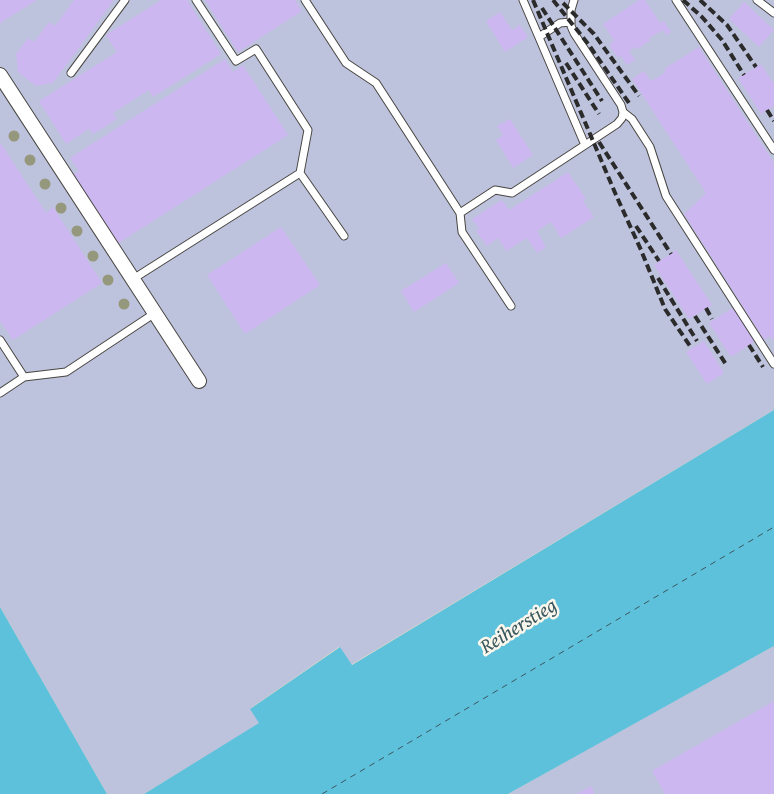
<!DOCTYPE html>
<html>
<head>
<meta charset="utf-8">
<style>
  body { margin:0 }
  canvas { display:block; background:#efe2c3 }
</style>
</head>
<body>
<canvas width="774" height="794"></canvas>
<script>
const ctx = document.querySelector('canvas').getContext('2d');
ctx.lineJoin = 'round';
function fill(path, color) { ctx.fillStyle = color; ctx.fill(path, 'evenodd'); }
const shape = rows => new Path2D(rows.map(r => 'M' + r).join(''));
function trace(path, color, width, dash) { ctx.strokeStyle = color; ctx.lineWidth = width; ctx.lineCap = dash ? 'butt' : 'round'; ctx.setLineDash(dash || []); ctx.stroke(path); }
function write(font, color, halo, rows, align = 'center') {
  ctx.font = font + ' "Gentium Book Plus",serif'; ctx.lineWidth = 5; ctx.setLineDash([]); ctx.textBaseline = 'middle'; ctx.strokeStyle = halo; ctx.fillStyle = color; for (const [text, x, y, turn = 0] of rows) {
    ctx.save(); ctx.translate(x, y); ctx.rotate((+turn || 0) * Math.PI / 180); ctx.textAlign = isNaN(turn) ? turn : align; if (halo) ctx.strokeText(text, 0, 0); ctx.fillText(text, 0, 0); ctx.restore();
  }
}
fill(shape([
  [0,0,774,0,774,410,351,665,339,647,251,708,260,723,144,794,107,794,0,607],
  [774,646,774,794,508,794,606,739]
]), '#bec3dd');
fill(shape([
  [774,410,774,646,508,794,144,794,259,723,250,709,340,647,352,665],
  [0,607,107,794,0,794]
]), '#5ec1dc');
trace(shape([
  [322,794,774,527]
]), '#3a5860', 1, [6, 5]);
fill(shape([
  [0,0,37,0,0,23],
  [74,0,114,0,53,83,36,86,18,72,16,54,28,38,34,42,49,22,55,26],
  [161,0,187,0,221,54,153,97,149,90,113,113,117,119,93,134,89,129,66,144,39,101,117,52,106,35],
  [205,0,295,0,302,11,238,52],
  [639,0,645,0,660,23,664,21,671,32,666,35,663,30,649,38,651,40,637,49,636,47,629,51,635,60,627,65,621,56,618,58,609,45,614,41,603,24],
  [744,2,774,30,759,47,729,19],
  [500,12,512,30,520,25,528,37,505,52,486,21],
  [699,47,774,163,774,341,770,336,764,340,684,214,706,193,632,79,644,71,651,81,666,72,664,69],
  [225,59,233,72,243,65,288,135,117,244,72,175,79,171,70,158],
  [761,64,774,84,774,106,761,114,738,78],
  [510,119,533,155,513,168,496,140,503,135,497,126],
  [0,142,46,213,53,207,102,283,13,340,0,321],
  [568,172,586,199,583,201,594,217,561,238,551,222,537,231,546,247,537,253,527,238,506,251,498,238,487,246,476,231,479,229,472,219,502,200,509,210],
  [281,227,320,285,245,334,207,275],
  [676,250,712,305,689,319,654,265],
  [446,263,459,283,414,312,401,291],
  [734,307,755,341,731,357,709,323],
  [704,341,724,373,707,384,686,352],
  [774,701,774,794,665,794,652,771],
  [591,786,595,794,576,794]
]), '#ccb7f0');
const lane = shape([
  [196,0,236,61,256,49,308,130,300,173],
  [305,0,346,63,376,83,460,213,462,232,511,306],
  [523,0,585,145],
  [676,0,774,150],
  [757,0,774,13],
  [539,37,560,23,571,22],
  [71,73,125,0],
  [623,112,632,119,650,147,666,196,774,364],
  [460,213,495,190,512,193,617,124,622,118,623,112,621,105,574,33,571,26,571,10,574,0],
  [133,279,300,173,344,236],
  [0,340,24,377],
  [0,393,24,377,66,372,155,313]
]);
const street = shape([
  [0,75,199,381]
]);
trace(lane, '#484642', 9);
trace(street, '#484642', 16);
trace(lane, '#fff', 7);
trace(street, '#fff', 14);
trace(shape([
  [533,0,616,195,641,250,665,309,690,346],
  [553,0,589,45,629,103],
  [683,0,702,17,722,40,744,75],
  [700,0,727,25,756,67],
  [563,3,594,34,639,96],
  [542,8,602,101],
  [566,63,599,114],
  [767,110,774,121],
  [599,142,671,254],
  [636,226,659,261],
  [658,278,697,341],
  [706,308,712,319],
  [695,316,727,366],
  [749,345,763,367]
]), '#2b2b2b', 4, [8, 4]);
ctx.fillStyle = '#96987d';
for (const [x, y] of [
  [14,136],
  [30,160],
  [45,184],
  [61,208],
  [77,231],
  [93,256],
  [108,280],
  [124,304]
]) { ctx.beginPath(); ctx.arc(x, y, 5.5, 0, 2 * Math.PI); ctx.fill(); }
write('italic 20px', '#3a5860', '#fbf7ec', [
  ["Reiherstieg",519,627,-32]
]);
</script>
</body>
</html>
